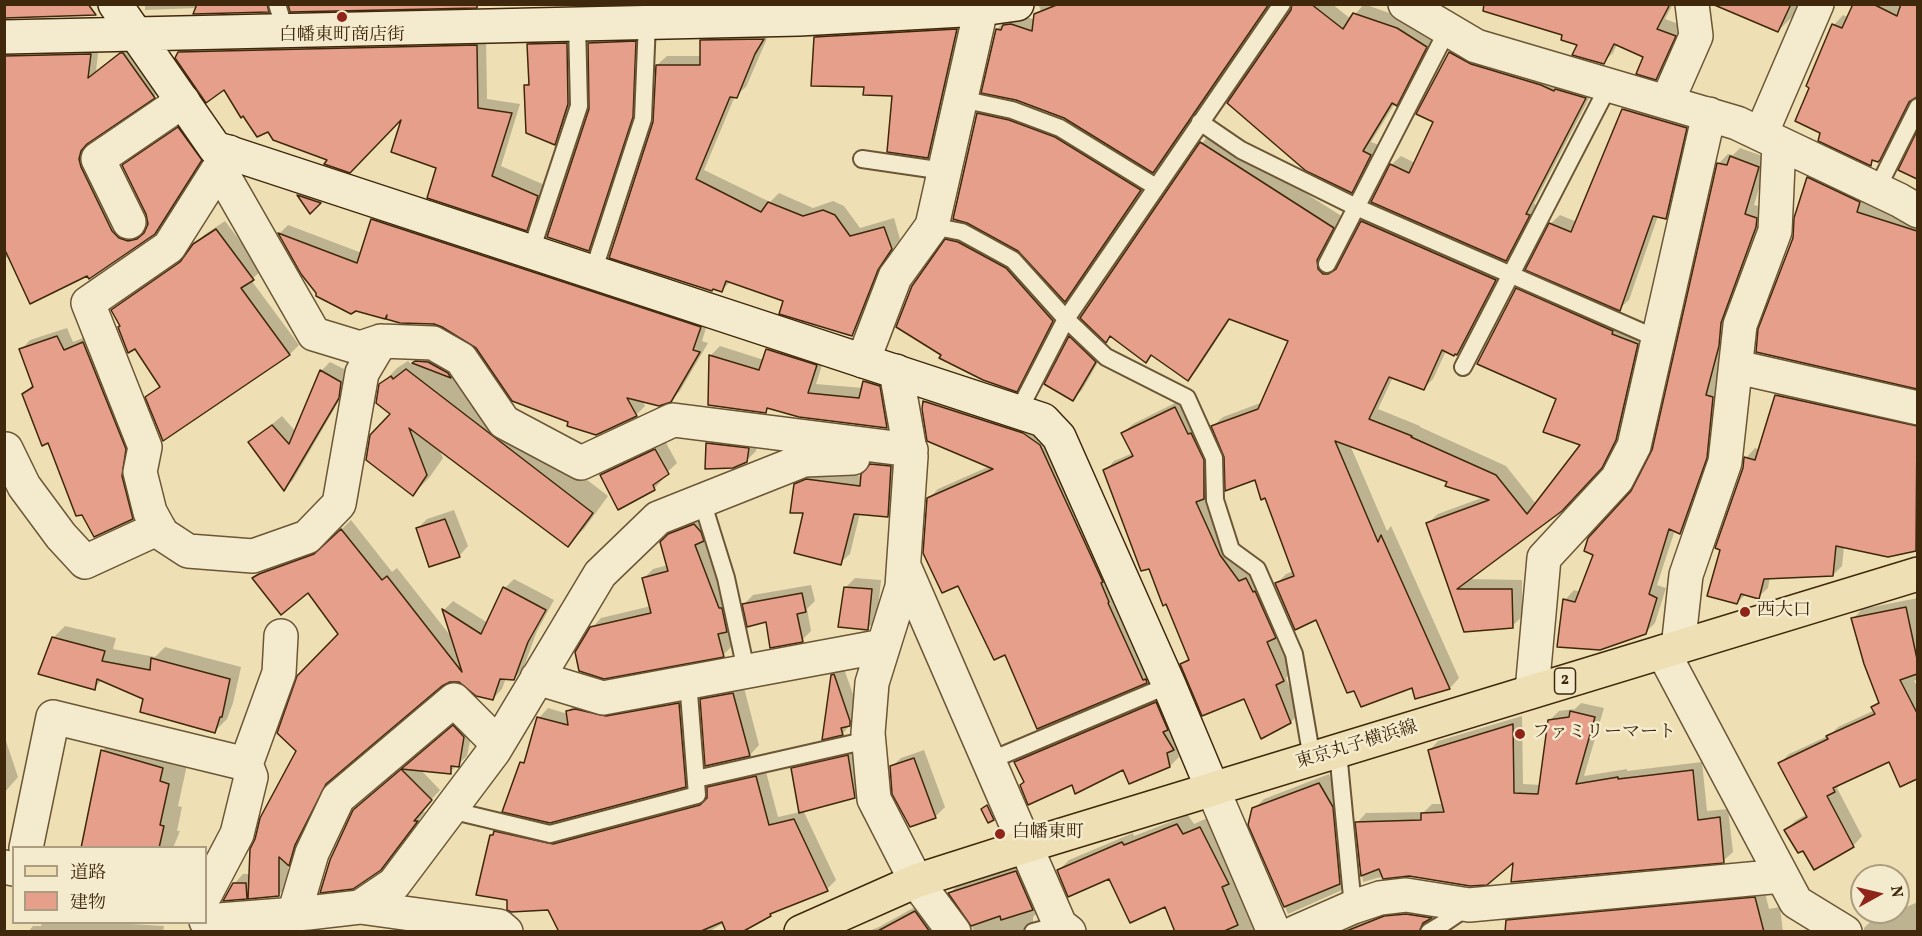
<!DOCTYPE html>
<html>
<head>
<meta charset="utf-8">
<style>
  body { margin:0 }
  #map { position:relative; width:1922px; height:936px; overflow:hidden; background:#eee0b4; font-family:Vollkorn,"Noto Serif JP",serif }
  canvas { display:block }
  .frame { position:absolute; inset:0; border:6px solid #3f280b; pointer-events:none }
  .legend { position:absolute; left:12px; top:846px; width:195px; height:78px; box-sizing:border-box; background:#f4ebce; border:2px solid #ac9d80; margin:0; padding:8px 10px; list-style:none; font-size:18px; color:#3f280b }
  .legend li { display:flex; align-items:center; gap:12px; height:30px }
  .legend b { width:30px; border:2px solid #ac9d80 }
  .north { position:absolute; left:1850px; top:864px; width:60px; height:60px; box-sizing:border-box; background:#f4ebce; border:2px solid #ac9d80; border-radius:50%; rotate:82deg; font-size:16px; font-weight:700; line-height:24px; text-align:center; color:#3f280b }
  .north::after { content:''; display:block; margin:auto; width:21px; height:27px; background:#8f2418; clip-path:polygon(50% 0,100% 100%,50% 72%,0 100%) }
</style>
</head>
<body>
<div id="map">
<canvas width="1922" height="936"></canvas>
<div class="frame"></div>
<ul class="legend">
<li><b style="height:8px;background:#eee0b4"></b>道路</li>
<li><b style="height:16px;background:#e69f8a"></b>建物</li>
</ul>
<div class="north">N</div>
</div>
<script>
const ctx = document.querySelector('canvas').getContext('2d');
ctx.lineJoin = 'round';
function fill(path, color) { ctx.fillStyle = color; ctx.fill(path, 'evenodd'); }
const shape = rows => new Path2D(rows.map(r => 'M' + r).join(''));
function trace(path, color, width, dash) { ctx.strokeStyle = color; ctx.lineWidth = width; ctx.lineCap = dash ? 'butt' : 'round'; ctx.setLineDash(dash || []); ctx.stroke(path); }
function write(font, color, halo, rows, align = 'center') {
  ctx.font = font + ' Vollkorn,"Noto Serif JP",serif'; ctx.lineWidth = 5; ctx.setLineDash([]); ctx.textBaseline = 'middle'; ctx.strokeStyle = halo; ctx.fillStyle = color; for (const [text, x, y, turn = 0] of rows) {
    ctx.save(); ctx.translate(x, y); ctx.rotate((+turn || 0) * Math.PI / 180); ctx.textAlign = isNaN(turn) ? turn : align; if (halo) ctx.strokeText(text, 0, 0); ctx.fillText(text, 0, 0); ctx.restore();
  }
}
fill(shape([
  [145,4,274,4,268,11,197,8,145,10],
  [1038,4,1270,4,1162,162,1153,171,997,29,1006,20,1021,15,1047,24],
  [1293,4,1332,4,1351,19,1364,4,1406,19,1435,37,1406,94,1396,104,1395,103,1371,142,1379,145,1361,182,1351,191,1292,10],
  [1531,4,1673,4,1665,19,1684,26,1665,69,1656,78,1645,56,1617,44,1613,53,1603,62,1564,34],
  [1728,4,1799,4,1796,13,1778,31],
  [1854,4,1918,4,1918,96,1915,96,1889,149,1877,160,1875,159,1870,164,1822,133,1811,87,1808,85,1834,25,1843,15,1849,18],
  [968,18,939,145,928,156,894,95,865,85,815,38,827,26],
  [711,31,769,34,746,87,735,96,704,170,770,202,779,193,813,208,833,201,844,206,860,228,894,218,900,239,886,259,861,325,852,334,785,300,731,281,721,291,655,122,657,65,667,56,701,56,701,41],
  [644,33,641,107,598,240,588,249,591,106,589,43,599,34],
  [576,34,577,94,564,134,555,143,526,85,530,81,528,45,537,35],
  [486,36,487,99,520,104,501,166,547,186,536,220,526,229,438,167,404,115,330,160,269,131,225,87,179,53,189,43],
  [4,43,99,45,96,71,131,44,163,87,154,97,90,140,88,148,138,232,147,230,149,224,147,213,124,166,133,156,188,119,210,150,164,223,154,233,88,274,10,256,4,259],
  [1460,44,1594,89,1534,204,1538,206,1515,250,1506,259,1391,165,1401,156,1415,163,1435,121,1450,53],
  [1633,100,1695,119,1675,208,1666,218,1658,216,1629,300,1619,309,1550,224,1560,215,1577,222,1623,109],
  [987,105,1019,111,1150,181,1074,291,1065,300,978,114],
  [1211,133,1343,217,1333,264,1339,265,1362,222,1372,212,1505,270,1467,343,1457,353,1446,351,1433,379,1423,389,1393,377,1378,409,1420,426,1420,427,1506,466,1536,504,1582,444,1558,398,1517,289,1527,279,1647,334,1626,428,1611,457,1572,499,1467,579,1522,580,1522,617,1512,626,1465,630,1428,523,1438,514,1484,497,1449,481,1350,445,1387,531,1391,526,1459,678,1450,688,1416,697,1413,686,1317,618,1276,584,1286,574,1294,571,1266,496,1256,478,1226,457,1213,426,1223,417,1263,402,1290,340,1231,318,1197,370,1188,379,1152,354,1145,361,1112,335,1106,341,1082,317,1202,143],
  [1918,135,1918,178,1900,169],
  [1740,148,1768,158,1754,205,1766,208,1728,335,1715,386,1722,388,1715,447,1689,523,1680,532,1675,530,1657,585,1666,588,1655,623,1645,633,1565,600,1574,590,1581,592,1654,451,1719,163,1728,154,1733,155],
  [1817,168,1868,193,1865,203,1918,220,1918,387,1758,351,1794,238,1808,178],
  [307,186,329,193,310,212,299,195],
  [381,210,709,318,702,341,708,343,680,391,670,401,642,400,645,406,636,415,570,421,477,347,443,325,389,313,302,273,280,233,288,225,362,253,372,220],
  [225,221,262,270,251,280,299,345,290,354,163,438,147,397,161,385,113,310,122,301,185,257,204,235],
  [956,231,968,233,1062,311,1026,380,1016,390,943,354,947,240],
  [67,328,73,342,93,334,134,439,141,509,132,518,49,441,24,394,33,384,21,350,30,340],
  [1079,328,1104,352,1082,390,1073,399,1070,337],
  [777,340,825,356,816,384,863,388,864,381,874,372,889,377,896,417,886,427,769,407,765,411,709,404,711,355,720,346,764,360,767,350],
  [423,354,459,367,451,375,608,496,584,529,567,545,439,449,443,458,429,478,413,494,392,413,381,385,397,368,408,361,411,364],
  [330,362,350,372,347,387,293,480,284,489,250,442,282,416,296,432,321,371],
  [1786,386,1918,416,1918,547,1915,550,1844,547,1842,566,1833,575,1770,577,1768,588,1758,597,1746,594,1737,603,1746,458,1755,448,1760,450,1776,396],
  [934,392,1049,435,1156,672,1147,681,1038,727,1005,653,928,499,938,489,990,466,923,409,925,402],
  [1185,398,1198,426,1213,488,1206,495,1228,546,1256,569,1292,671,1286,678,1300,713,1291,722,1182,664,1190,657,1105,471,1114,461,1133,453,1123,433,1133,424],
  [717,434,758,440,756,451,746,461,708,444],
  [665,441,677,463,662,477,663,479,654,489,601,475,611,466],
  [881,455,900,458,897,506,887,516,860,513,850,554,840,563,805,511,795,485,805,475,817,471,862,476],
  [454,510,468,546,459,556,418,528,427,519],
  [704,515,736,621,728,629,732,646,723,655,592,628,601,618,651,606,644,578,653,569,668,565,662,542,679,525],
  [351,520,392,572,397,568,453,639,444,610,453,601,488,623,505,588,514,579,554,600,537,631,523,669,514,679,506,678,502,689,493,699,459,680,449,680,441,684,333,776,304,834,297,855,288,865,288,886,278,895,249,894,246,898,234,884,243,874,250,874,340,634,308,591,254,578,270,565,325,546],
  [855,578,881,580,877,619,868,628,846,587],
  [811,585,815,601,807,609,811,631,802,640,744,604,753,595],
  [1918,598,1918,679,1914,681,1918,687,1918,777,1901,785,1890,760,1843,782,1837,788,1862,836,1853,846,1804,849,1786,830,1795,821,1807,814,1780,763,1789,754,1830,735,1838,727,1875,710,1873,707,1880,700,1853,619,1862,609],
  [65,626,116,638,113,649,155,657,165,647,241,667,233,703,227,719,215,731,102,680,94,688,53,638],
  [843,666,859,711,859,715,842,734,823,738,833,675],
  [743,684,759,745,750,755,702,700,711,690],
  [688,694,695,776,685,786,550,822,522,763,528,757,539,718,548,708,568,714,568,711,577,702],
  [1165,694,1179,757,1170,766,1124,768,1073,783,1025,782,1016,762,1025,753],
  [1581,703,1604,708,1584,776,1627,769,1627,771,1702,762,1707,811,1728,809,1733,852,1723,861,1515,859,1377,878,1363,882,1357,823,1366,813,1424,812,1432,804,1443,804,1429,751,1438,741,1522,716,1523,784,1541,785,1549,721,1559,711,1575,709],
  [463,717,473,727,467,756,450,772,420,769,440,790,421,811,425,812,390,859,380,869,364,801],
  [121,732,187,765,178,806,182,807,177,831,180,831,173,848,82,848,102,751],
  [4,735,18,777,4,793],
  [857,747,864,787,854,797,803,810,836,880,827,889,776,910,770,915,724,923,708,932,675,932,549,909,508,898,492,836,505,823,563,835,708,797,708,788,718,778,765,768,778,817,800,812,793,769,802,759],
  [924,750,945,807,935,817,891,767,901,758],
  [1329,774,1342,798,1350,881,1340,891,1288,914,1250,825,1254,809,1264,799],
  [1188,815,1194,824,1210,817,1239,873,1233,879,1256,932,1177,932,1166,905,1109,877,1058,871,1069,860,1133,833,1134,836],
  [1026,861,1039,911,1033,917,1033,925,1040,932,974,932,970,920,950,893,960,883],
  [1764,889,1769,909,1780,907,1783,932,1590,932,1584,914,1593,905],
  [926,901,948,932,866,932,879,927],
  [1918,902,1918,932,1864,932,1864,928,1874,918,1884,912,1898,912,1898,909,1899,910],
  [1440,908,1430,918,1429,926,1437,932,1333,932,1372,915],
  [1550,909,1557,932,1508,921,1517,912],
  [42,922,97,922,164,926,163,932,28,932,33,926,41,926]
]), '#0003');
const building = shape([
  [4,4,88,4,96,15,4,18,4,4],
  [197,4,267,4,269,12,193,14,197,4],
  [288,4,477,4,477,8,290,12,288,4],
  [1059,4,1269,4,1153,173,1064,118,1016,100,981,93,996,29,1001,30,1003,25,1011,24,1032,31,1034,14,1059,4],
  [1292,4,1311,4,1343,29,1353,13,1397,28,1427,47,1397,106,1392,103,1363,151,1371,155,1352,193,1306,171,1227,103,1291,10,1292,4],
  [1484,4,1670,4,1657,29,1676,36,1656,80,1636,74,1643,57,1614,44,1604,64,1572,55,1577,45,1561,40,1562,35,1483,11,1484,4],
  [1712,4,1791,4,1778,32,1712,4],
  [1853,4,1873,4,1897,16,1901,4,1917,4,1917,97,1909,102,1880,160,1878,162,1872,160,1871,166,1818,141,1820,133,1795,121,1809,88,1806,86,1832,24,1842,28,1853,4],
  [957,29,928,158,887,152,892,96,863,95,864,87,811,86,814,37,957,29],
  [764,39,755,54,737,98,730,97,696,179,761,212,768,202,803,216,823,210,835,215,850,236,884,227,892,249,878,270,852,336,779,314,783,301,726,281,722,292,713,289,712,291,609,258,653,122,656,65,700,65,700,40,764,39],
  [636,41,633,117,589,251,547,237,589,109,588,43,636,41],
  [567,43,568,104,555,145,526,133,524,85,529,85,527,44,567,43],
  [477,45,478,108,512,113,492,176,538,196,527,231,427,198,436,168,391,152,401,120,350,173,324,164,327,160,273,140,268,132,257,137,243,116,241,118,224,90,206,103,175,58,178,52,477,45],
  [1449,52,1471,64,1541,85,1554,91,1555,89,1586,98,1526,214,1530,215,1506,261,1371,202,1390,164,1409,173,1433,122,1416,114,1449,52],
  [120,53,123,53,155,98,87,144,81,151,79,159,81,167,112,231,119,238,128,241,137,239,144,233,148,224,146,214,122,165,178,127,202,160,155,234,89,279,87,276,30,304,4,248,4,56,91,54,88,78,120,53],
  [1622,109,1687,128,1666,219,1653,216,1620,311,1525,270,1549,223,1571,232,1622,109],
  [977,113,1009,120,1055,137,1141,190,1065,302,1018,251,967,223,953,219,977,113],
  [1917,131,1917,179,1898,170,1917,131],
  [1200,142,1334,228,1317,260,1318,269,1323,274,1328,274,1336,269,1361,221,1496,280,1457,355,1455,354,1454,356,1442,350,1424,390,1389,377,1369,419,1412,436,1411,437,1496,475,1527,514,1580,445,1543,432,1556,399,1477,364,1516,288,1613,331,1612,334,1638,344,1616,440,1602,468,1562,511,1457,589,1512,589,1513,628,1464,632,1426,523,1489,500,1445,486,1447,482,1335,441,1378,542,1381,535,1450,689,1415,699,1412,688,1361,707,1354,691,1347,693,1316,620,1295,630,1275,583,1294,576,1265,498,1261,500,1255,480,1225,491,1224,457,1211,426,1258,409,1288,341,1229,319,1188,381,1151,355,1146,363,1110,336,1106,343,1080,318,1200,142],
  [1730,156,1759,167,1745,214,1757,218,1756,227,1721,323,1719,346,1706,395,1713,397,1707,458,1680,534,1669,529,1649,594,1657,598,1646,634,1600,650,1557,647,1563,599,1575,602,1593,555,1584,551,1588,538,1631,491,1652,450,1717,163,1727,165,1730,156],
  [1807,177,1860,202,1857,212,1917,231,1917,389,1756,352,1758,329,1793,238,1794,218,1807,177],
  [297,195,321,203,310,214,297,195],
  [371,219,701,327,693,350,700,352,671,402,659,406,627,398,637,416,596,435,567,426,568,422,512,401,476,348,442,327,434,324,400,323,386,319,387,315,385,319,356,311,351,314,316,296,316,293,301,274,278,233,357,263,371,219],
  [216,229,254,280,241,288,290,355,163,441,145,397,160,387,135,349,128,353,118,327,120,326,111,310,180,262,193,244,216,229],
  [945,239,958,242,1006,268,1053,321,1017,392,983,380,939,358,941,355,896,327,912,286,945,239],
  [57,336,64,350,83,342,126,449,122,476,133,519,94,537,82,515,76,516,48,443,42,446,22,394,33,387,19,349,57,336],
  [1069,336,1096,362,1073,401,1044,384,1069,336],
  [766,349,817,365,808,393,859,398,863,381,880,386,887,428,799,417,767,408,766,413,708,405,709,355,759,370,766,349],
  [415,361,428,362,448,373,451,378,412,363,415,361],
  [406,369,593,513,568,547,409,428,427,475,413,496,366,460,370,435,390,414,376,403,379,384,391,376,393,379,406,369],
  [320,370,341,382,339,398,284,491,248,442,272,425,289,444,320,370],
  [1775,395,1917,426,1916,551,1888,557,1836,546,1833,576,1764,579,1759,599,1741,594,1737,604,1707,596,1720,550,1715,548,1743,468,1744,457,1755,460,1775,395],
  [923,401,1023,433,1040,445,1103,582,1101,583,1109,602,1108,603,1143,680,1146,679,1147,683,1037,729,1005,655,994,660,958,586,942,593,923,553,927,498,993,469,927,441,922,409,923,401],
  [1175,407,1188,434,1191,433,1204,460,1204,499,1196,502,1220,555,1239,581,1246,578,1253,592,1255,591,1276,638,1267,642,1284,681,1276,685,1291,723,1261,739,1244,699,1202,716,1180,664,1189,660,1166,604,1163,606,1149,569,1141,571,1103,470,1133,456,1121,433,1175,407],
  [706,443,749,448,747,462,733,468,705,469,706,443],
  [655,449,669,474,653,485,655,490,618,510,600,475,655,449],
  [870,464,891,466,888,517,854,514,841,565,794,553,803,513,790,513,794,484,806,479,860,486,861,474,870,464],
  [445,519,460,557,429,567,416,528,445,519],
  [694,524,701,532,704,541,695,545,719,608,722,608,727,632,718,634,724,657,604,679,579,671,575,652,590,627,651,613,642,578,668,571,660,542,668,534,694,524],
  [341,529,382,580,387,576,462,672,442,609,481,634,503,587,546,610,528,642,514,680,500,679,493,700,476,696,459,682,450,682,442,686,326,784,295,845,289,866,279,857,279,896,248,899,250,849,255,839,260,818,296,751,277,733,297,676,338,634,308,593,281,615,252,578,259,574,314,554,341,529],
  [844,587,872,589,868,630,838,627,844,587],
  [802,593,806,612,797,614,803,642,770,648,766,622,747,627,742,604,802,593],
  [1906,607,1917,659,1917,674,1900,680,1917,713,1917,779,1900,787,1889,762,1833,788,1835,792,1827,796,1854,847,1814,870,1803,851,1798,853,1784,830,1807,817,1778,763,1828,739,1826,736,1875,714,1871,707,1879,703,1864,664,1851,618,1906,607],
  [52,637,105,651,102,661,150,670,151,658,230,679,222,717,220,717,215,733,140,712,143,699,97,679,95,690,38,674,52,637],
  [834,674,850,721,850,726,841,728,843,735,822,740,831,675,834,674],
  [733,693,750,756,705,766,700,699,733,693],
  [1156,702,1168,730,1163,732,1174,750,1167,753,1170,767,1129,784,1123,770,1075,794,1072,785,1028,805,1020,785,1024,782,1014,762,1156,702],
  [679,703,686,787,550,823,502,812,520,762,524,763,537,717,568,725,566,711,575,709,606,716,679,703],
  [1570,711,1595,717,1576,784,1618,777,1618,779,1693,770,1698,820,1720,817,1724,863,1511,882,1513,863,1487,885,1470,886,1409,876,1383,879,1379,869,1361,876,1355,822,1421,820,1421,813,1444,812,1428,750,1513,724,1514,793,1538,794,1548,720,1569,717,1570,711],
  [453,725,464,737,459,767,451,766,451,774,401,769,432,800,414,821,418,821,381,870,353,889,320,893,330,860,353,810,453,725],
  [101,750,163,768,160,781,169,784,160,825,164,826,159,848,81,848,101,750],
  [848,755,855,798,799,813,791,768,848,755],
  [914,758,936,818,910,827,892,794,890,766,914,758],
  [756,776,769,825,794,819,828,891,770,914,771,916,742,932,726,932,722,922,699,932,559,932,548,910,511,912,507,910,507,900,476,895,490,835,493,835,494,831,553,844,700,805,707,798,707,787,756,776],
  [1319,783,1333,807,1340,884,1284,907,1248,825,1252,808,1319,783],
  [987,805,994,820,988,823,981,809,987,805],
  [1177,824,1183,834,1200,827,1229,884,1222,887,1238,925,1222,932,1175,932,1165,907,1130,923,1109,879,1068,897,1057,870,1122,842,1124,845,1177,824],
  [1016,871,1033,910,1001,920,1000,916,971,926,948,893,1016,871],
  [233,883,246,883,247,899,223,901,233,883],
  [1755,897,1764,932,1505,932,1506,920,1755,897],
  [915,911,930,932,876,932,915,911],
  [1406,914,1432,918,1423,923,1419,932,1344,932,1384,916,1406,914]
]);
fill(building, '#e69f8a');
trace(building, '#3f280b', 1.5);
const lane = shape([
  [277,4,285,30],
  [961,99,1012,110,1060,128,1156,187],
  [1200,122,1241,150,1356,207,1658,339],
  [862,159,944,171],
  [1877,189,1918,107],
  [932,226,962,232,1013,260,1066,319,1106,357,1187,398,1214,458,1215,500,1231,550,1257,569,1294,654,1312,759],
  [531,251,579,106,577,23],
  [1327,264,1448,29],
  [593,272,643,119,647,22],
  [1463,367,1609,85],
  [1018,412,1066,319,1282,4],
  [702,501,726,578,746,670],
  [1338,752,1353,907],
  [989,761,1169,685],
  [696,779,868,740],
  [450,810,550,834,697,795,688,681],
  [1033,932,1060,925],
  [1429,932,1444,923,1469,906]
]);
const street = shape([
  [1405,4,1476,46,1737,123,1899,200,1918,211],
  [1667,102,1696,36,1692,4],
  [1761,134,1817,4],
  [229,152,169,247,88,303,145,447,140,472,150,512,162,534,188,551,253,556,307,537,339,504,362,373,381,341,433,343,461,359,504,422,581,463,673,420,911,450],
  [219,168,314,334,360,348,381,341],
  [129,222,98,159,183,101],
  [863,361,895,277,932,226,981,9],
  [1737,367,1918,408],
  [896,371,911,456,902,587,872,683,868,733,874,799,916,881,954,932],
  [6,449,24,486,61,536,85,562,159,528],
  [904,566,1060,925,1069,932],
  [1678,648,1686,575,1725,462,1740,325,1775,231,1779,143],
  [1663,652,1796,902,1845,932],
  [537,678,603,698,883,646],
  [1532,691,1544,558,1617,479,1634,446,1709,114],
  [1213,790,1274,932],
  [26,848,53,717,246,764],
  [4,867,14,869],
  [206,893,237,834,251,777,246,764,279,673,281,636],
  [360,907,394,884,494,751,600,574,658,518,804,460,853,458],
  [294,914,312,853,338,798,454,700,498,744],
  [206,921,308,913,360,907,499,926,506,932],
  [1296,932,1353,907,1380,898,1406,895,1469,905,1782,876]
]);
const secondary = shape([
  [115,4,215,148,1043,420,1059,437,1169,685,1213,790],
  [4,37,799,19,981,9,1017,4]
]);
const primary = shape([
  [801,932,916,881,1026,846,1918,574]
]);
trace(lane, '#6b5635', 20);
trace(street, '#6b5635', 36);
trace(secondary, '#3f280b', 36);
trace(primary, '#3f280b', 36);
trace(lane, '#f4ebce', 16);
trace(street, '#f4ebce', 33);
trace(secondary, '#f4ebce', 33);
trace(primary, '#eee0b4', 33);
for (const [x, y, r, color] of [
  [342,17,6,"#8f2418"],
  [1745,612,6,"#8f2418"],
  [1520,734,6,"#8f2418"],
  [1000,834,6,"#8f2418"]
]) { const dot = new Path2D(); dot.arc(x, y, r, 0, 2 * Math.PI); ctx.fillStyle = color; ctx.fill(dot); trace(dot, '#f4ebce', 2); }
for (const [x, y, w] of [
  [1565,681,21]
]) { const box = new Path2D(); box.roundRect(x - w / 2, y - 13, w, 26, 4.5); ctx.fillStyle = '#f4ebce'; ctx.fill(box); trace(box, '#3f280b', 1.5); }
write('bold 16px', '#3f280b', null, [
  ["2",1565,681]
]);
write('18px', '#3f280b', '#f4ebce', [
  ["白幡東町商店街",342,37,"center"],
  ["西大口",1757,612],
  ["ファミリーマート",1532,734],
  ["白幡東町",1012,834]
], 'left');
write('18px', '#3f280b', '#f4ebce', [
  ["東京丸子横浜線",1357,746,-17]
]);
</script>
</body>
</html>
